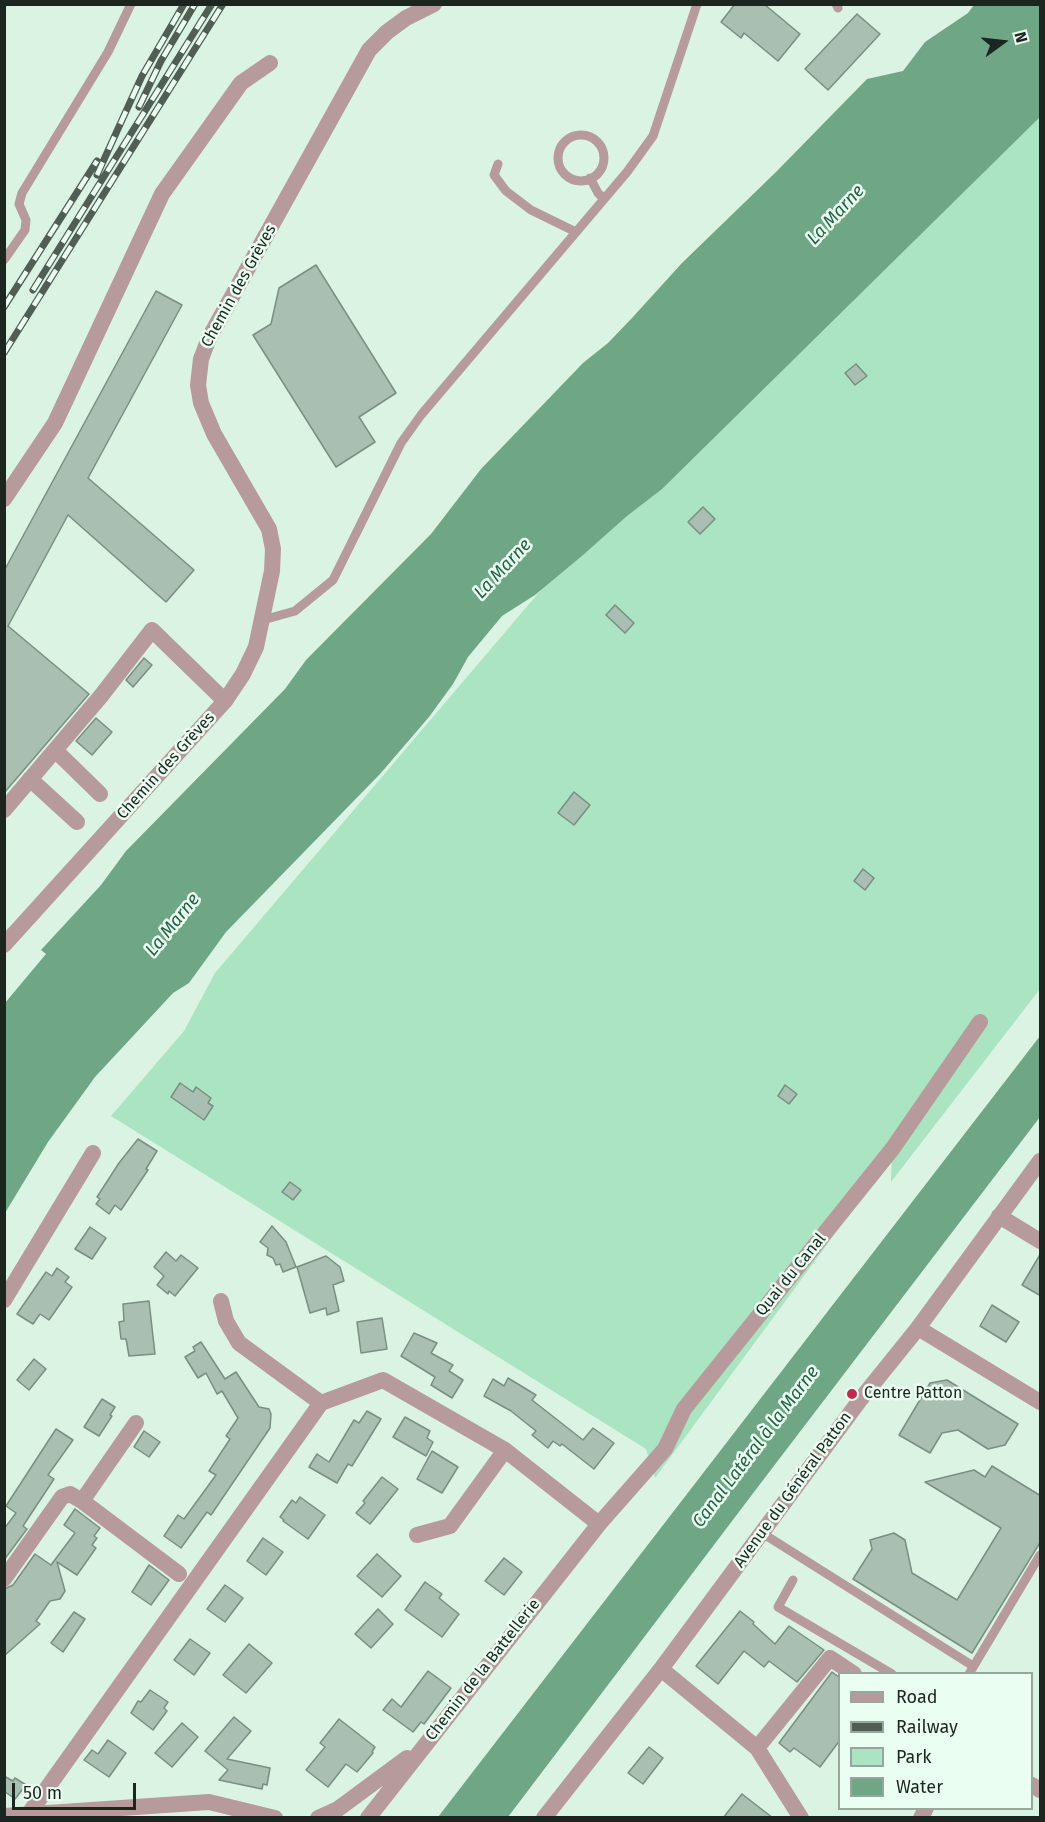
<!DOCTYPE html>
<html>
<head>
<meta charset="utf-8">
<style>
  body { margin:0 }
  #map { position:relative; width:1045px; height:1822px; overflow:hidden; background:#daf3e3; font-family:"Fira Sans",sans-serif }
  canvas { display:block }
  .frame { position:absolute; inset:0; border:6px solid #1c2520; pointer-events:none }
  .legend { position:absolute; left:838px; top:1672px; width:195px; height:138px; box-sizing:border-box; background:#ebfef2; border:2px solid #98a79e; margin:0; padding:8px 10px; list-style:none; font-size:18px; color:#1c2520 }
  .legend li { display:flex; align-items:center; gap:12px; height:30px }
  .legend b { width:30px; border:2px solid #98a79e }
  .north { position:absolute; left:973px; top:12px; width:60px; height:60px; -webkit-text-stroke:4px #ebfef2; paint-order:stroke; rotate:75deg; font-size:16px; font-weight:700; line-height:24px; text-align:center; color:#1c2520 }
  .north::after { content:''; display:block; margin:auto; width:21px; height:27px; background:#1c2520; clip-path:polygon(50% 0,100% 100%,50% 72%,0 100%) }
  .scale { position:absolute; left:12px; top:1783px; width:124px; height:27px; box-sizing:border-box; border:3px solid #1c2520; border-top:0; padding-left:8px; font-size:18px; line-height:21px; white-space:nowrap; color:#1c2520; -webkit-text-stroke:4px #ebfef2; paint-order:stroke }
</style>
</head>
<body>
<div id="map">
<canvas width="1045" height="1822"></canvas>
<div class="frame"></div>
<ul class="legend">
<li><b style="height:8px;background:#b69a9c"></b>Road</li>
<li><b style="height:8px;background:#515e56"></b>Railway</li>
<li><b style="height:16px;background:#abe4c3"></b>Park</li>
<li><b style="height:16px;background:#6fa686"></b>Water</li>
</ul>
<div class="north">N</div>
<div class="scale">50 m</div>
</div>
<script>
const ctx = document.querySelector('canvas').getContext('2d');
ctx.lineJoin = 'round';
function fill(path, color) { ctx.fillStyle = color; ctx.fill(path, 'evenodd'); }
const shape = rows => new Path2D(rows.map(r => 'M' + r).join(''));
function trace(path, color, width, dash) { ctx.strokeStyle = color; ctx.lineWidth = width; ctx.lineCap = dash ? 'butt' : 'round'; ctx.setLineDash(dash || []); ctx.stroke(path); }
function write(font, color, halo, rows, align = 'center') {
  ctx.font = font + ' "Fira Sans",sans-serif'; ctx.lineWidth = 5; ctx.setLineDash([]); ctx.textBaseline = 'middle'; ctx.strokeStyle = halo; ctx.fillStyle = color; for (const [text, x, y, turn = 0] of rows) {
    ctx.save(); ctx.translate(x, y); ctx.rotate((+turn || 0) * Math.PI / 180); ctx.textAlign = isNaN(turn) ? turn : align; if (halo) ctx.strokeText(text, 0, 0); ctx.fillText(text, 0, 0); ctx.restore();
  }
}
fill(shape([
  [1040,105,1040,989,891,1182,892,1150,826,1246,655,1478,646,1449,111,1116,184,1031,215,973,575,550]
]), '#abe4c3');
fill(shape([
  [974,5,1040,5,1040,117,662,489,627,516,583,555,535,595,502,616,468,657,453,684,429,717,380,774,226,932,189,983,173,993,95,1077,48,1142,5,1213,5,1003,46,954,41,950,101,885,126,851,285,689,306,660,431,534,481,469,583,363,608,343,632,318,682,263,776,172,867,79,903,71,925,42,968,13],
  [1040,1036,1040,1117,754,1492,508,1817,438,1817]
]), '#6fa686');
const building = shape([
  [735,4,764,4,800,34,778,61,744,33,741,38,721,22,735,4],
  [857,14,880,34,828,90,805,69,857,14],
  [316,265,396,393,359,417,375,442,336,467,253,335,271,324,279,288,316,265],
  [156,291,182,305,88,478,194,570,166,602,68,515,8,626,89,694,4,793,4,571,156,291],
  [856,364,867,376,855,385,845,373,856,364],
  [703,507,715,519,700,534,688,522,703,507],
  [615,605,634,623,625,633,606,615,615,605],
  [144,658,152,665,133,687,126,680,144,658],
  [96,718,112,732,92,755,76,741,96,718],
  [574,792,590,805,574,825,558,813,574,792],
  [863,869,874,878,865,890,854,881,863,869],
  [180,1083,193,1092,196,1087,211,1098,208,1103,213,1106,204,1120,171,1097,180,1083],
  [785,1085,797,1094,789,1104,778,1096,785,1085],
  [138,1139,157,1151,146,1169,148,1170,121,1210,115,1205,109,1214,96,1204,100,1199,97,1197,119,1163,138,1139],
  [290,1182,301,1190,293,1200,282,1192,290,1182],
  [272,1226,286,1242,296,1267,283,1272,280,1264,276,1265,273,1258,267,1255,268,1248,260,1242,272,1226],
  [90,1227,106,1238,92,1259,75,1249,90,1227],
  [166,1252,176,1261,181,1255,198,1268,175,1296,169,1291,168,1294,157,1285,164,1276,154,1267,166,1252],
  [1041,1253,1041,1296,1022,1285,1041,1253],
  [326,1256,340,1267,344,1281,333,1285,339,1311,327,1315,326,1308,310,1313,297,1267,326,1256],
  [57,1268,69,1277,65,1282,72,1287,49,1320,40,1314,33,1324,17,1314,46,1272,52,1276,57,1268],
  [149,1301,155,1354,129,1356,126,1339,121,1339,119,1322,124,1321,123,1304,149,1301],
  [992,1305,1019,1322,1006,1342,980,1326,992,1305],
  [382,1318,387,1349,361,1353,357,1322,382,1318],
  [414,1333,437,1343,431,1353,453,1365,449,1371,463,1380,452,1398,431,1385,435,1377,401,1356,414,1333],
  [201,1342,225,1379,236,1372,259,1407,269,1409,271,1414,270,1428,211,1515,207,1512,181,1548,164,1536,178,1515,184,1519,216,1475,209,1471,230,1439,226,1436,238,1418,222,1391,217,1394,206,1373,198,1378,185,1357,195,1351,193,1347,201,1342],
  [34,1359,46,1369,29,1390,17,1380,34,1359],
  [508,1378,536,1395,532,1400,583,1440,593,1428,614,1443,594,1469,562,1444,560,1446,553,1441,548,1448,532,1435,536,1431,511,1411,484,1396,493,1379,504,1386,508,1378],
  [947,1380,1018,1424,1005,1445,988,1449,958,1430,942,1433,930,1453,899,1435,930,1383,947,1380],
  [102,1399,115,1407,110,1415,112,1416,99,1436,84,1427,102,1399],
  [367,1411,381,1419,352,1466,348,1464,337,1483,309,1467,317,1454,329,1462,354,1420,359,1423,367,1411],
  [405,1417,430,1431,427,1438,433,1442,426,1456,393,1437,405,1417],
  [56,1429,73,1440,48,1475,54,1479,23,1526,27,1529,4,1560,4,1529,16,1513,6,1506,56,1429],
  [144,1431,160,1442,149,1457,134,1447,144,1431],
  [432,1451,458,1467,442,1493,417,1479,432,1451],
  [992,1466,1041,1496,1041,1541,972,1653,853,1579,872,1549,870,1540,894,1533,905,1540,912,1573,957,1600,1001,1528,925,1482,974,1470,985,1477,992,1466],
  [382,1477,398,1489,370,1524,356,1513,365,1503,363,1501,382,1477],
  [300,1497,325,1515,308,1539,283,1521,284,1520,280,1517,292,1500,296,1503,300,1497],
  [75,1509,100,1528,94,1536,97,1538,92,1545,96,1548,77,1575,57,1562,65,1591,60,1599,50,1601,36,1621,40,1624,4,1656,4,1589,13,1585,35,1554,51,1565,75,1533,64,1525,75,1509],
  [263,1538,283,1552,266,1575,247,1561,263,1538],
  [377,1554,401,1576,382,1597,357,1576,377,1554],
  [504,1558,522,1572,504,1595,485,1581,504,1558],
  [149,1565,169,1580,151,1605,132,1592,149,1565],
  [425,1582,442,1594,439,1598,459,1614,442,1637,405,1610,425,1582],
  [225,1585,243,1598,225,1622,207,1609,225,1585],
  [378,1609,393,1624,371,1648,355,1634,378,1609],
  [740,1611,754,1622,753,1624,775,1644,789,1626,824,1650,797,1682,769,1661,764,1667,744,1651,718,1684,696,1666,740,1611],
  [74,1612,85,1619,63,1652,51,1643,74,1612],
  [190,1639,210,1653,194,1675,174,1660,190,1639],
  [249,1644,272,1663,246,1693,223,1675,249,1644],
  [428,1671,451,1688,424,1724,421,1722,413,1732,383,1710,392,1699,401,1707,428,1671],
  [832,1672,840,1678,840,1740,820,1767,794,1748,790,1752,779,1743,832,1672],
  [150,1690,168,1702,164,1708,167,1711,153,1730,131,1713,138,1701,141,1702,150,1690],
  [234,1717,251,1731,227,1759,270,1768,267,1785,263,1784,262,1789,219,1780,228,1770,205,1751,234,1717],
  [339,1719,375,1747,372,1752,373,1753,357,1772,346,1764,328,1787,306,1770,325,1747,320,1743,339,1719],
  [182,1723,198,1737,172,1767,155,1753,182,1723],
  [108,1740,126,1753,109,1777,84,1760,92,1750,98,1754,108,1740],
  [649,1747,663,1758,643,1784,628,1773,649,1747],
  [4,1776,13,1781,15,1778,26,1785,15,1799,4,1791,4,1776],
  [742,1794,773,1818,723,1818,742,1794]
]);
fill(building, '#a8bfb1');
trace(building, '#788f81', 1.5);
trace(shape([
  [836,4,838,8],
  '558 158a23 23 0 1 1 46 0a23 23 0 1 1-46 0Z',
  [498,164,494,175,506,191,531,210,576,232],
  [590,178,598,193,604,199],
  [4,260,25,230,26,220,19,204,22,193,108,52,131,4],
  [263,620,295,611,333,580,401,443,421,415,627,172,653,136,697,4],
  [762,1533,973,1666],
  [793,1580,778,1607,892,1674],
  [969,1674,1040,1555]
]), '#b69a9c', 9);
trace(shape([
  [4,499,55,423,162,194,241,83,270,63],
  [55,750,100,794],
  [30,779,77,822],
  [4,810,101,696,152,630,225,701],
  [4,945,225,701,243,674,256,647,272,571,273,549,269,529,214,434,201,403,198,385,201,359,209,338,369,50,387,32,406,18,434,4],
  [999,1216,1040,1241],
  [4,1300,93,1153],
  [221,1301,226,1321,239,1343,321,1403,383,1380,505,1450,599,1524],
  [918,1328,1040,1402],
  [82,1501,136,1423],
  [417,1535,450,1526,505,1450],
  [4,1579,62,1497,70,1494,82,1501,179,1574],
  [661,1669,757,1748,801,1818],
  [757,1748,830,1658,854,1674],
  [1032,1785,1040,1790],
  [28,1815,321,1403],
  [4,1816,209,1802,275,1818],
  [318,1818,338,1809,407,1758],
  [368,1818,599,1524,665,1449,684,1409,893,1148,980,1022],
  [544,1818,661,1669,860,1400,918,1328,1040,1161],
  [921,1818,926,1808]
]), '#b69a9c', 16);
const rail = shape([
  [139,107,161,61,195,4],
  [97,175,142,76,184,4],
  [33,290,212,4],
  [4,307,97,161],
  [4,353,223,4]
]);
trace(rail, '#515e56', 7);
trace(rail, '#ebfef2', 4.5, [14]);
for (const [x, y, r, color] of [
  [852,1394,6,"#bc2b4d"]
]) { const dot = new Path2D(); dot.arc(x, y, r, 0, 2 * Math.PI); ctx.fillStyle = color; ctx.fill(dot); trace(dot, '#ebfef2', 2); }
write('16px', '#1c2520', '#ebfef2', [
  ["Chemin des Grèves",239,286,-61],
  ["Chemin des Grèves",166,766,-48],
  ["Quai du Canal",791,1275,-51],
  ["Avenue du Général Patton",793,1490,-54],
  ["Chemin de la Battellerie",483,1670,-52]
]);
write('16px', '#1c2520', '#ebfef2', [
  ["Centre Patton",864,1394]
], 'left');
write('italic 18px', '#226243', '#ebfef2', [
  ["La Marne",836,215,-47],
  ["La Marne",503,569,-47],
  ["La Marne",173,925,-51],
  ["Canal Latéral à la Marne",756,1447,-53]
]);
</script>
</body>
</html>
